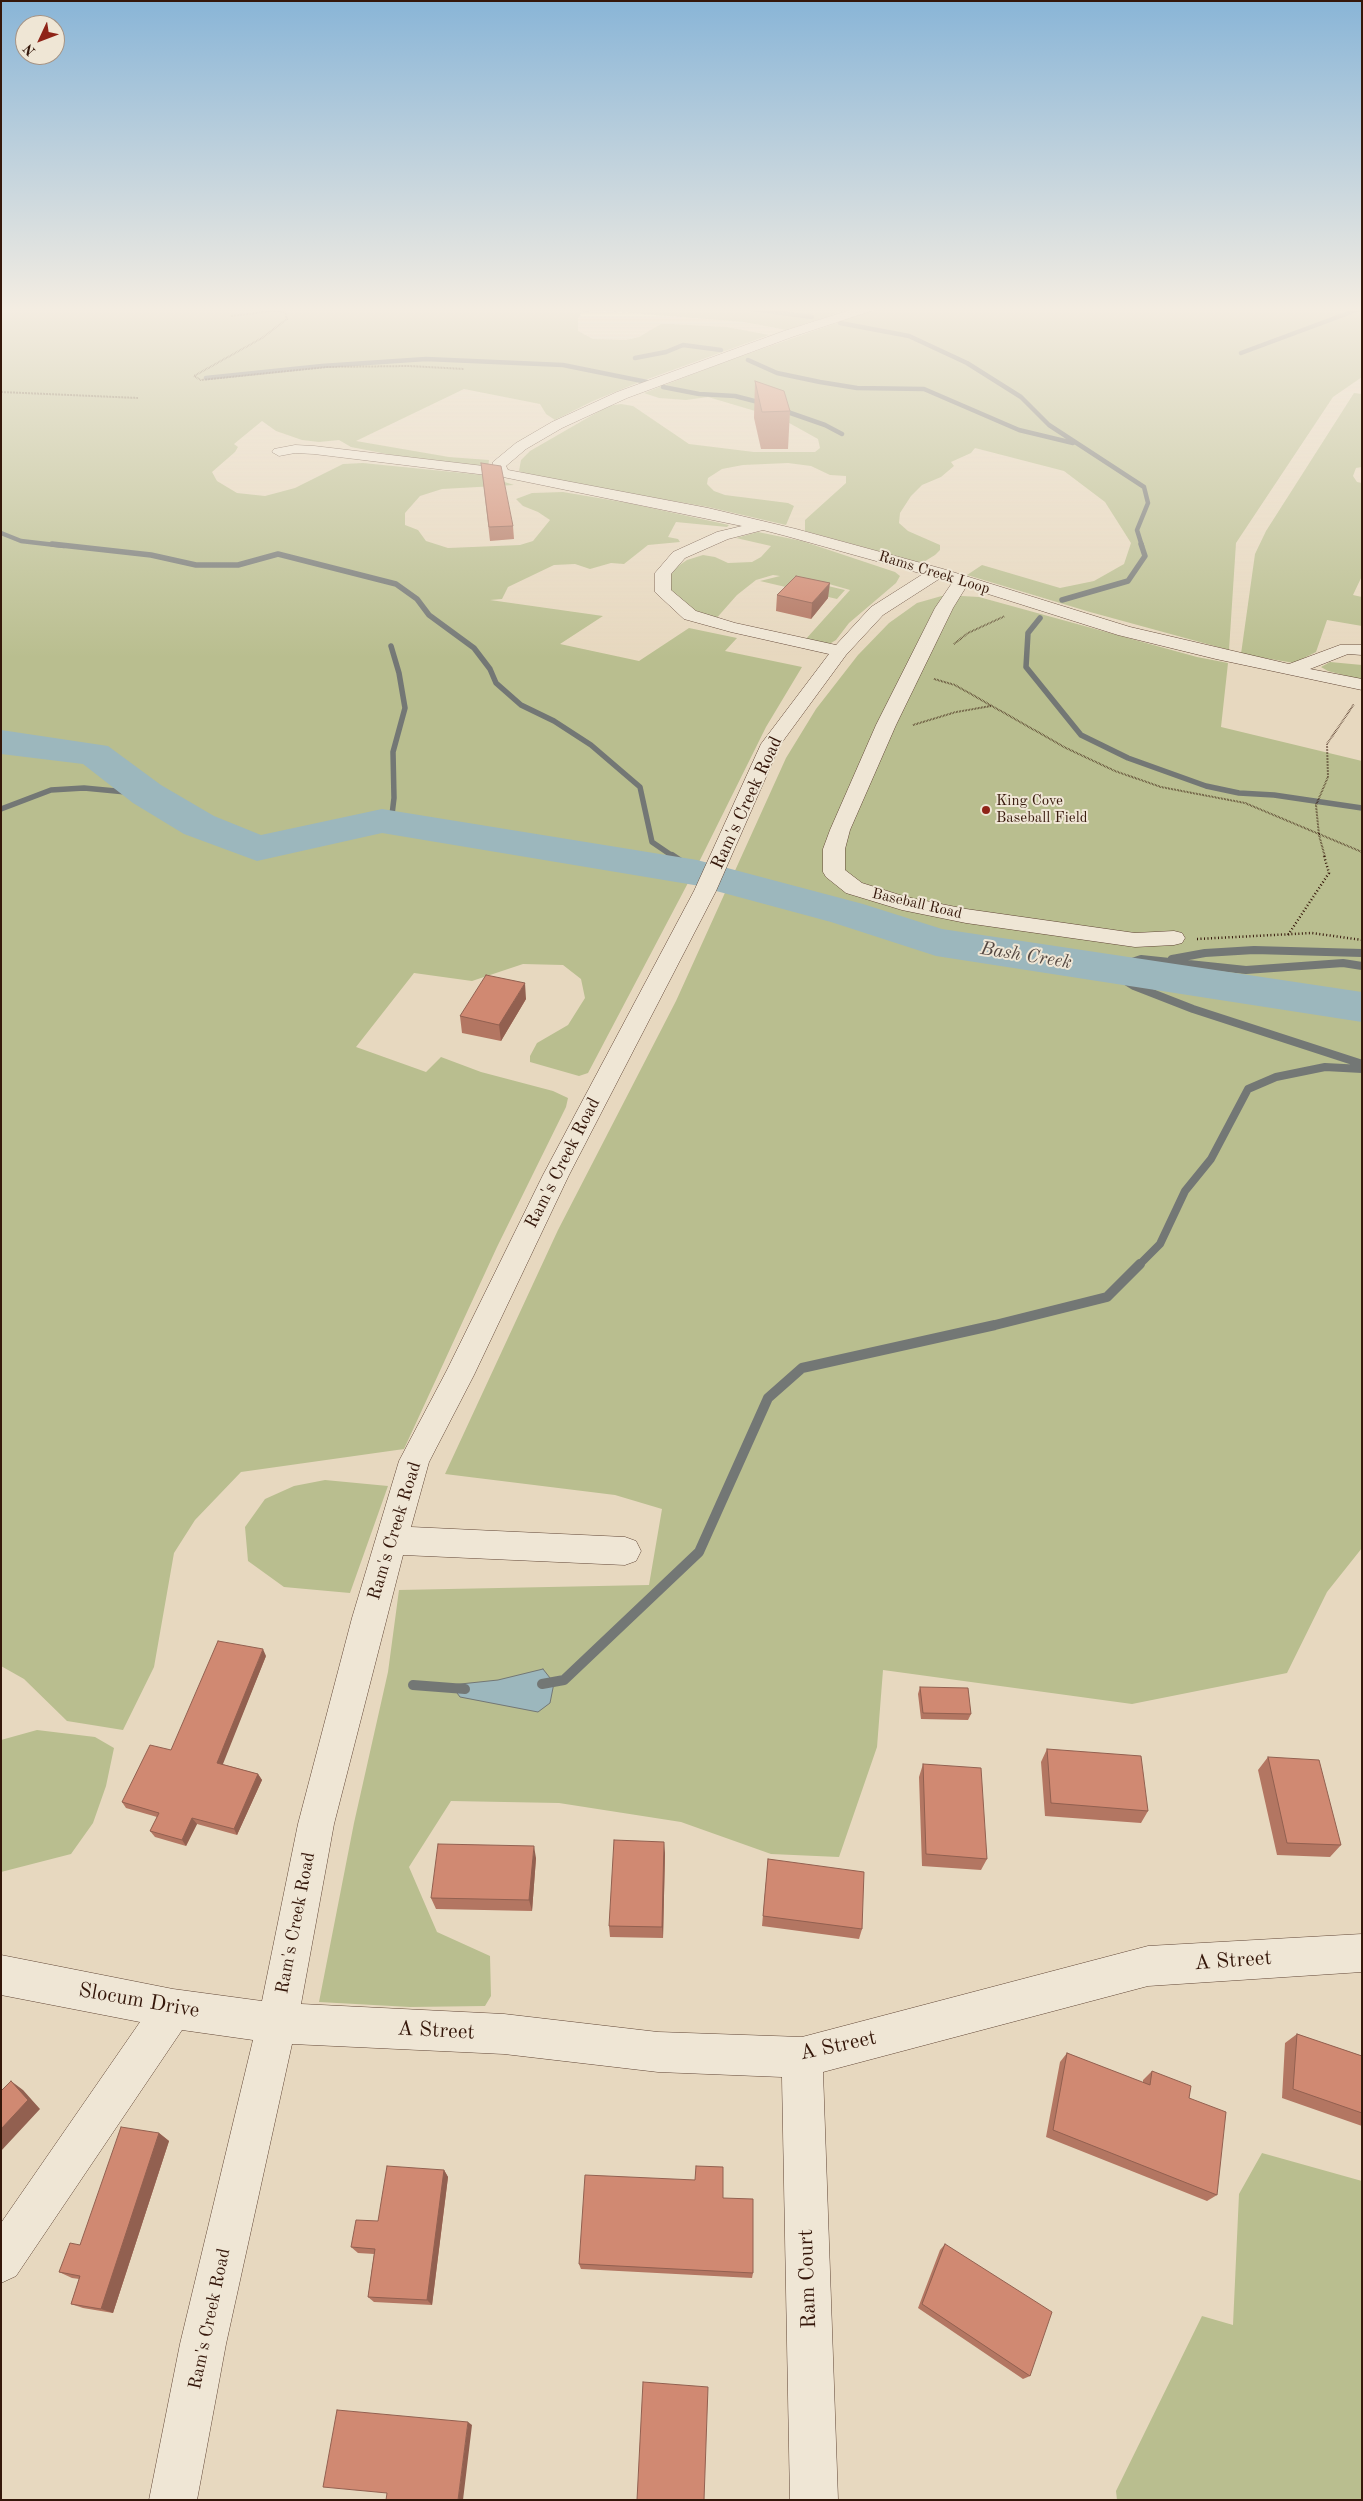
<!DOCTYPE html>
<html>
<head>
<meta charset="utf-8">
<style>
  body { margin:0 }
  #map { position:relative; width:1363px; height:2501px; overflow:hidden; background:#e7d8bf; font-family:"Old Standard TT",serif }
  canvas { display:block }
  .frame { position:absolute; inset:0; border:2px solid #35170a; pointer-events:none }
  .north { position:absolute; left:15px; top:15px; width:50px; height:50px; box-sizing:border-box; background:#efe6d5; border:1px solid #a59384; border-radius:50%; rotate:227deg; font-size:14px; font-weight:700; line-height:20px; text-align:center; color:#35170a }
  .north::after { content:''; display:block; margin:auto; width:18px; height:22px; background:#8f2418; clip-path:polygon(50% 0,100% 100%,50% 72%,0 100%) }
</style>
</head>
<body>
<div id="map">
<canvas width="1363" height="2501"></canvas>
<div class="frame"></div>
<div class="north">N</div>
</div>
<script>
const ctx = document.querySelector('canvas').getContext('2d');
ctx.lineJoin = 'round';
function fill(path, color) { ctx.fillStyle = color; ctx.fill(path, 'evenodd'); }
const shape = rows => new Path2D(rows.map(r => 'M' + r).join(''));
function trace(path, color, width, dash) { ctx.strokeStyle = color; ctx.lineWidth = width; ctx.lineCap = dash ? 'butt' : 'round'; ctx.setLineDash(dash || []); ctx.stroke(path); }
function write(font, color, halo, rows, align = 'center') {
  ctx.font = font + ' "Old Standard TT",serif'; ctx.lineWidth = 4; ctx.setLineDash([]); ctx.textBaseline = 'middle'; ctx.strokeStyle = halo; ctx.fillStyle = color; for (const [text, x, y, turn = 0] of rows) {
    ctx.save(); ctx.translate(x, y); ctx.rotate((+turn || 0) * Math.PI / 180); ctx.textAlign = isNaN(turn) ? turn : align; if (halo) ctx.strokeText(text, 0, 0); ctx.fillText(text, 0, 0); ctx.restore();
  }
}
fill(shape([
  [1,308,853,308,786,330,744,322,605,311,582,312,578,319,578,331,593,339,626,340,639,337,661,324,673,324,727,327,769,335,637,383,593,401,555,420,546,414,540,404,464,389,356,441,449,457,489,460,488,468,412,459,351,447,339,440,319,442,302,440,276,431,262,421,234,444,238,447,235,452,212,472,217,481,237,493,265,496,295,488,343,464,363,463,483,475,514,485,442,489,420,496,405,513,405,525,418,530,426,541,448,548,520,545,533,541,550,520,538,512,523,506,516,499,532,493,563,492,628,503,729,525,727,527,676,522,668,537,678,539,680,542,648,545,624,564,611,563,590,569,575,564,554,565,508,587,502,599,490,600,603,616,560,644,639,661,689,628,737,638,725,651,802,667,766,727,699,862,588,1073,579,1076,530,1062,530,1056,537,1043,568,1025,585,998,581,979,563,965,523,964,472,981,414,973,356,1047,426,1072,441,1057,481,1072,553,1091,568,1098,566,1107,497,1247,404,1449,241,1472,195,1520,174,1553,154,1667,123,1730,67,1721,24,1679,1,1666],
  [880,308,1362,308,1362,377,1333,397,1236,543,1229,650,1090,612,967,575,982,565,1060,588,1094,581,1124,564,1131,543,1105,502,1064,471,975,448,971,453,951,462,954,466,941,477,922,485,911,496,900,513,899,523,908,531,940,545,940,550,935,555,922,563,805,531,805,520,846,483,846,476,830,475,811,466,788,463,743,465,722,469,708,478,707,484,714,491,725,495,788,503,794,506,786,525,708,507,530,476,519,471,521,460,530,451,608,406,621,404,633,406,689,444,754,452,815,452,820,448,818,439,782,419,708,397,686,400,659,398,644,393,727,361],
  [1354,393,1362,394,1362,467,1356,468,1353,476,1357,482,1362,483,1362,576,1353,595,1362,597,1362,626,1327,620,1316,652,1294,663,1241,654,1255,554,1266,531],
  [758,532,802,541,895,572,900,576,896,583,849,623,836,640,826,646,805,640,850,590,829,584,798,579,845,590,837,599,760,581,780,576,773,575,756,580,737,595,714,621,696,617,673,597,668,583,668,573,687,560,703,555,715,557,728,563,752,562,761,557,771,546,736,538],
  [945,595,979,597,1197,657,1228,663,1221,727,1362,761,1362,1548,1327,1592,1287,1673,1132,1704,883,1670,877,1747,839,1857,771,1854,681,1822,559,1803,451,1801,409,1867,437,1932,490,1956,491,1996,485,2006,410,2007,319,2002,354,1823,388,1672,399,1590,649,1585,662,1509,615,1495,445,1474,558,1230,676,1001,786,758,816,709,858,655,889,623,917,603],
  [1330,662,1362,665,1362,680,1328,671,1321,667],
  [325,1480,388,1486,350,1593,284,1587,248,1561,245,1527,265,1499,294,1486],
  [37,1730,95,1737,114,1748,106,1786,93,1823,71,1854,1,1872,1,1740],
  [1262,2153,1362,2181,1362,2500,1117,2500,1116,2491,1202,2316,1233,2325,1239,2194]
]), '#b9be8f');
const water = shape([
  [543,1669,554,1683,550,1703,538,1712,460,1697,451,1685,498,1680,543,1669]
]);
fill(water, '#9cb7bd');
trace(water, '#737775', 1);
trace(shape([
  [559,308,611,308],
  [745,308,812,317],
  [840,323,909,336,967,363,1021,397,1049,425,1144,487,1148,503,1137,530,1142,546],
  [1241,353,1362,308],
  [635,358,666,352,683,345,721,350],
  [748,360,777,373,820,382,857,388,924,389,1019,430,1073,443],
  [206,378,322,366,426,359,563,365,647,382],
  [663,387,699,394,735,396,766,404],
  [779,409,825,425,842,434],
  [1,533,21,541,64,546]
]), '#737775', 4.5);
trace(shape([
  [52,544,151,555,196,565,238,565,278,554,396,584,417,599,429,615,474,648,490,669,496,683,521,705,554,721,591,745,640,787,652,842,674,857],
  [1062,600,1128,581,1145,556,1141,544],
  [1040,618,1028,633,1026,667,1081,735,1128,758,1206,786,1239,793,1274,795,1362,808],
  [391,646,399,673,405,708,393,752,394,798,391,823],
  [1,809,51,790,84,788,147,794]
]), '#737775', 5.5);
trace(shape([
  [672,856,697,873],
  [1172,959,1205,953,1254,950,1362,953],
  [1108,970,1134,986,1193,1009,1362,1064],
  [1108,970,1141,959,1246,970,1343,963,1362,966],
  [1139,1265,1160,1244,1185,1191,1211,1159,1248,1089,1276,1077,1325,1067,1362,1069]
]), '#737775', 8);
trace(shape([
  [542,1684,564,1680,699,1552,768,1398,802,1368,995,1325,1107,1297,1140,1264],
  [413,1685,465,1689]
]), '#737775', 10);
fill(shape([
  [1,730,108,746,161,785,214,816,261,835,382,809,697,860,863,904,942,929,1362,992,1362,1022,936,956,831,922,694,885,382,833,257,861,184,834,133,803,83,764,1,754,1,730]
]), '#9cb7bd');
const minor = shape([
  [856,308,873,308,871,311,792,337,627,398,562,428,526,449,506,466,508,470,708,508,796,529,943,569,1130,627,1289,664,1340,645,1362,645,1362,655,1348,654,1310,669,1362,679,1362,690,1216,659,1118,635,966,587,953,608,896,725,850,830,845,849,845,870,862,883,906,897,966,909,1135,933,1174,931,1182,933,1185,938,1182,943,1174,945,1135,947,966,923,902,910,846,893,826,877,823,872,823,849,830,830,876,725,935,608,952,583,939,579,883,615,846,655,780,745,716,891,569,1175,474,1375,429,1462,411,1527,625,1537,636,1541,641,1551,636,1561,625,1565,403,1555,334,1824,301,2004,504,2014,658,2032,802,2037,1148,1946,1362,1934,1362,1972,1148,1986,823,2072,838,2500,790,2500,782,2077,658,2072,504,2054,292,2044,226,2344,197,2500,149,2500,180,2344,253,2040,182,2030,16,2276,1,2283,1,2223,140,2022,1,1995,1,1955,173,1989,262,2001,298,1824,352,1618,399,1461,447,1370,543,1175,694,891,761,744,829,654,731,632,684,619,655,592,655,573,673,552,717,532,742,526,503,477,314,454,295,453,279,456,272,452,274,449,295,445,314,446,492,467,493,462,516,443,552,422,617,392,784,331,856,308],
  [763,530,786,536,923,574,871,607,836,645,735,623,696,611,671,590,671,574,685,558,728,539,763,530]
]);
trace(minor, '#624737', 1);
trace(shape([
  [268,308,277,310],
  [231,316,273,311,285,312,287,319,262,338,194,376,201,380,327,367,409,366,464,369],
  [1,392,138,398],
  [954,644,968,633,1005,616],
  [934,679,955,685,1066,748,1115,771,1161,787,1245,803,1362,852],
  [913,725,956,712,991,706],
  [1325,857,1319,835,1316,805,1328,777,1327,744,1354,704]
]), '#35170a', 2, [0.5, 1]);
trace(shape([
  [1288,935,1329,873,1324,856],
  [1197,939,1312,933,1362,940]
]), '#35170a', 2.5, [1, 2.5]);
fill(minor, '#efe6d5');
fill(shape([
  [755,381,790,411,788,449,761,449,754,418],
  [481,463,513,526,514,539,490,541],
  [777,595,828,598,811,619,776,611],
  [526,999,501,1041,462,1033,460,1016],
  [266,1656,222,1764,258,1774,262,1780,237,1835,197,1824,186,1846,155,1837,150,1831,157,1817,126,1808,122,1802,171,1750],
  [920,1687,971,1714,968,1720,921,1719,918,1694],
  [1047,1749,1148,1811,1141,1823,1045,1816,1041,1762],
  [1268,1757,1341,1845,1330,1857,1277,1855,1258,1770],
  [923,1764,987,1859,981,1870,922,1866,919,1777],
  [665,1853,663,1938,610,1937,609,1926],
  [536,1858,532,1911,436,1909,431,1898],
  [768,1859,862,1929,859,1939,762,1926],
  [1297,2034,1362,2056,1362,2126,1282,2098,1285,2043],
  [1067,2053,1143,2083,1143,2080,1152,2071,1189,2098,1217,2195,1207,2201,1046,2137,1060,2062],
  [159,2133,169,2141,113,2313,83,2308,71,2304,79,2279,72,2278,59,2272,80,2245],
  [444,2170,448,2177,432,2305,374,2302,368,2297,374,2254,358,2253,351,2247,378,2221],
  [723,2198,753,2273,752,2278,581,2269,579,2264],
  [945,2244,1030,2376,1023,2379,918,2308,940,2250]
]), '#b37662');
fill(shape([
  [830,583,828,598,811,619,812,603],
  [525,983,526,999,501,1041,499,1025],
  [263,1649,266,1656,221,1769,217,1763],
  [258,1774,262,1780,237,1835,234,1829],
  [192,1818,197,1824,186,1846,182,1840],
  [664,1842,665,1853,663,1938,662,1927],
  [534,1846,536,1858,532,1911,529,1900],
  [11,2081,23,2090,40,2109,1,2151,1,2129],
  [159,2133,169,2141,113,2313,101,2309],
  [444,2170,448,2177,432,2305,427,2300],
  [468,2422,472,2425,463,2500,458,2500]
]), '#926050');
const building = shape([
  [755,381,784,391,790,411,762,412,755,381],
  [481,463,501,466,513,526,489,527,481,463],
  [796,576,830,583,812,603,777,595,796,576],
  [486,975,525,983,499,1025,460,1016,486,975],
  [218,1641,263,1649,217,1763,258,1774,234,1829,192,1818,182,1840,150,1831,159,1813,122,1802,150,1745,171,1750,218,1641],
  [920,1687,968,1688,971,1714,923,1713,920,1687],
  [1047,1749,1141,1756,1148,1811,1051,1803,1047,1749],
  [1268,1757,1319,1760,1341,1845,1287,1843,1268,1757],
  [923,1764,981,1768,987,1859,926,1854,923,1764],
  [614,1840,664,1842,662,1927,609,1926,614,1840],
  [438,1844,534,1846,529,1900,431,1898,438,1844],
  [768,1859,864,1872,862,1929,763,1916,768,1859],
  [1297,2034,1362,2056,1362,2113,1293,2089,1297,2034],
  [1067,2053,1150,2085,1152,2071,1191,2086,1189,2098,1226,2112,1217,2195,1053,2130,1067,2053],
  [11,2081,28,2100,1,2129,1,2091,11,2081],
  [121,2127,159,2133,101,2309,71,2304,80,2276,59,2272,70,2243,80,2245,121,2127],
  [387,2166,444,2170,427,2300,368,2297,375,2249,351,2247,356,2220,378,2221,387,2166],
  [696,2166,723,2167,723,2198,753,2199,753,2273,579,2264,585,2175,695,2180,696,2166],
  [945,2244,1052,2312,1030,2376,922,2304,945,2244],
  [643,2382,708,2387,704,2500,637,2500,643,2382],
  [337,2410,468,2422,458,2500,386,2500,387,2493,323,2487,337,2410]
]);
fill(building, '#d08972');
trace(building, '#926050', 1);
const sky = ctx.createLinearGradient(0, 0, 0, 658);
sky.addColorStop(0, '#89b5d7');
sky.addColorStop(0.47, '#f4ede2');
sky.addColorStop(1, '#f4ede200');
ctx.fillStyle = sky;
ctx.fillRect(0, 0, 1363, 658);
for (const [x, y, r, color] of [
  [986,810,5,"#8f2418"]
]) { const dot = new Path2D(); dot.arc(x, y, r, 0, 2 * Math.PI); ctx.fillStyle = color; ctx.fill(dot); trace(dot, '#efe6d5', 2); }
write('15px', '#35170a', '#efe6d5', [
  ["Rams Creek Loop",934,573,17],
  ["Baseball Road",917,904,13]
]);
write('15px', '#35170a', '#efe6d5', [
  ["King Cove",996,801],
  ["Baseball Field",996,818]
], 'left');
write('18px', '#35170a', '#efe6d5', [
  ["Ram's Creek Road",747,803,-65],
  ["Ram's Creek Road",563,1163,-63],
  ["Ram's Creek Road",395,1531,-73],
  ["Ram's Creek Road",296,1923,-79],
  ["Ram's Creek Road",210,2319,-78]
]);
write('italic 19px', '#544740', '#efe6d5', [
  ["Bash Creek",1026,956,9]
]);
write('21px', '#35170a', '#efe6d5', [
  ["A Street",1233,1961,-4],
  ["Slocum Drive",139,2001,10],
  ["A Street",436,2031,3],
  ["A Street",838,2046,-12],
  ["Ram Court",808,2279,-92]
]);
</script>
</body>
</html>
